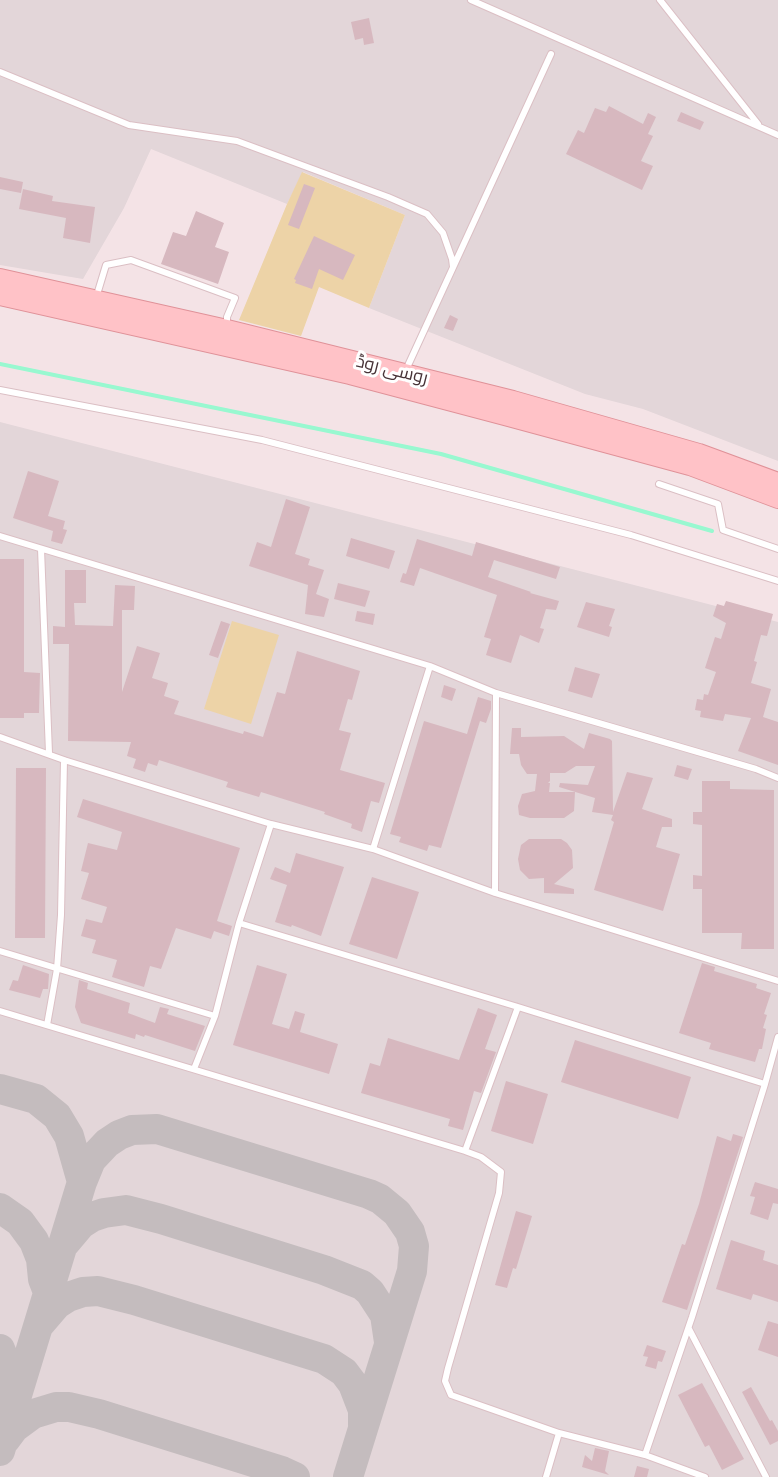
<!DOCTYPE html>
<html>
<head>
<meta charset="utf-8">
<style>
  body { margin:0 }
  canvas { display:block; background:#f4e3e6 }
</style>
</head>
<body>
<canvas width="778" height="1477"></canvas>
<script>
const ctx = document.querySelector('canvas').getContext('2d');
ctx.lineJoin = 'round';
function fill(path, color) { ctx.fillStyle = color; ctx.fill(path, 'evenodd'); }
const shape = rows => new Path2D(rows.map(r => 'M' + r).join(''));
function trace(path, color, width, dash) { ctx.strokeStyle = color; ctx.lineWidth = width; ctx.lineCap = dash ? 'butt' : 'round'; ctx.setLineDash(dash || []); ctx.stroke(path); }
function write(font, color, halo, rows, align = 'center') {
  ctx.font = font + ' "PT Sans",Cairo,sans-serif'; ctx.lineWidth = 6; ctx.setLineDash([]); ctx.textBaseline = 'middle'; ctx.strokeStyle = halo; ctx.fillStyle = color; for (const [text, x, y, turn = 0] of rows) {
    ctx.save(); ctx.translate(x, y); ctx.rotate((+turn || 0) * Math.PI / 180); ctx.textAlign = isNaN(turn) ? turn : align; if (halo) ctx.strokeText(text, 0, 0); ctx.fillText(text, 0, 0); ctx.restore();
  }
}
fill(shape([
  [0,0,778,0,778,461,643,409,585,394,369,308,405,215,303,172,287,204,151,149,124,208,83,279,0,265],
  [0,422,778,622,778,1477,0,1477]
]), '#e3d6d9');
fill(shape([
  [302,172,405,215,369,308,319,287,301,336,239,320,287,204],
  [232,621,279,635,251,724,204,709]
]), '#edd3a7');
trace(shape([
  [0,364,441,454,712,531]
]), '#98f8d0', 4);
trace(shape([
  [0,1089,36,1099,57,1116,69,1136,82,1182,0,1451],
  [82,1182,91,1160,107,1143,119,1135,132,1130,157,1129,369,1194,380,1199,397,1213,410,1232,414,1246,412,1271,348,1477],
  [0,1208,20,1222,34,1241,41,1259,43,1279,48,1292],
  [65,1243,81,1224,92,1217,104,1213,126,1210,161,1219,324,1270,362,1285,370,1292,385,1315,389,1342],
  [39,1325,57,1304,68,1297,83,1292,98,1291,134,1300,324,1359,344,1372,353,1384,363,1410,363,1425],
  [0,1349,7,1367,14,1401],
  [5,1440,14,1428,33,1414,56,1407,69,1407,99,1414,282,1471,295,1477]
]), '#c4bcbe', 30);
fill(shape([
  [369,18,374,43,364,45,363,38,355,40,351,22],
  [609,106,643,124,648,113,656,117,648,134,653,136,641,161,653,166,642,190,566,154,578,130,584,133,595,108,606,112],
  [681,112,704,122,700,130,677,121],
  [0,177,23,182,21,193,0,189],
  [304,184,315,188,299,229,288,225],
  [23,189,53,196,52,201,95,207,90,243,63,238,66,218,19,209],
  [196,211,224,223,215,247,229,252,218,284,161,264,173,232,186,236],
  [314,236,355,255,343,280,319,269,312,289,295,283,296,280,294,279],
  [450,315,458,319,453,331,444,328],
  [28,471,59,481,48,516,65,521,63,529,67,530,62,544,51,541,53,531,13,518],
  [286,499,310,507,295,554,310,559,308,565,324,570,316,594,329,599,324,617,305,614,308,585,249,566,257,542,271,547],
  [351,538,395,551,389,569,346,556],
  [417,539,472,556,476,542,560,567,556,579,494,560,488,577,531,592,530,593,559,601,556,610,546,609,540,628,544,629,539,643,520,635,511,663,486,655,491,639,484,637,497,595,420,568,414,586,400,582,403,573,406,574],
  [0,559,24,559,24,672,40,673,39,713,24,713,24,718,0,718],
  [65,570,86,570,86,603,74,603,75,625,113,626,115,585,135,586,134,610,122,610,122,692,137,646,160,653,152,678,168,683,164,696,179,701,174,714,243,734,244,731,263,737,277,692,285,694,297,651,360,671,352,700,348,699,339,730,351,733,340,770,385,783,379,803,371,801,362,832,351,828,352,824,324,814,325,812,261,792,259,797,226,787,228,782,159,760,157,766,148,763,145,772,133,768,136,759,127,756,131,742,68,741,69,644,53,644,53,626,65,627],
  [338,583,370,591,365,607,334,599],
  [726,601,773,614,767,636,761,635,754,661,757,662,751,683,771,689,763,717,778,722,778,765,738,751,751,718,725,714,723,721,700,717,701,711,695,710,697,699,703,700,704,694,708,695,716,672,705,668,715,637,721,639,726,623,713,616,717,604,724,606],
  [586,602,615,609,609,626,612,627,609,637,577,627],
  [357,611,375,614,373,625,355,621],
  [221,621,230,624,218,658,209,655],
  [575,667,600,674,592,698,568,691],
  [444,685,456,689,452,701,441,697],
  [478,697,491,701,491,709,486,723,480,721,441,848,429,845,427,851,399,842,401,837,390,834,424,721,467,734],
  [512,728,521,728,521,737,564,736,584,749,589,733,610,739,612,741,613,812,627,772,653,778,642,809,672,819,672,827,662,827,656,847,680,854,663,911,594,890,614,822,611,820,613,815,592,812,595,798,559,787,560,783,588,785,595,766,576,766,565,773,550,773,550,781,548,783,550,783,549,792,575,792,574,811,564,818,530,818,519,815,518,806,522,794,535,791,537,774,527,774,521,765,519,754,510,754],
  [677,765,692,769,688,780,674,776],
  [16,768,46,768,45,938,15,938],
  [702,781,730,781,730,789,774,790,774,949,741,949,742,933,702,933,702,889,693,889,693,875,702,876,702,825,693,824,693,812,702,812],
  [83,799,240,848,217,921,232,926,229,936,214,931,211,939,176,928,161,969,150,966,144,987,112,977,117,960,92,953,96,940,81,936,86,919,102,923,107,907,81,899,89,873,81,871,88,843,117,850,122,832,77,817],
  [529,839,561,839,567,843,572,850,573,868,554,884,574,889,574,894,544,893,544,878,529,879,520,870,518,859,521,845],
  [296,853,344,867,321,936,292,925,291,927,275,922,287,885,270,879,275,867,290,873],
  [372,877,419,892,397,959,349,944],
  [702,963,715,967,714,971,757,984,756,988,771,993,764,1014,767,1015,763,1028,766,1029,762,1049,759,1049,755,1062,709,1049,711,1043,679,1033],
  [23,965,49,974,48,989,43,989,40,998,9,990,13,980,18,981],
  [257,965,287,974,272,1024,289,1029,295,1011,305,1014,300,1032,338,1044,329,1074,233,1045],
  [79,980,88,983,87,989,130,1003,128,1013,155,1023,160,1007,169,1009,167,1014,205,1026,195,1051,145,1035,144,1037,136,1034,135,1039,81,1023,75,1007],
  [478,1008,497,1015,485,1049,496,1052,481,1093,474,1091,463,1130,448,1126,450,1119,361,1093,370,1063,380,1066,388,1038,459,1060],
  [575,1040,691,1077,678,1119,561,1082],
  [506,1081,548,1094,533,1144,491,1131],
  [733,1134,743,1137,687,1310,662,1302,682,1244,685,1245,699,1204,717,1136,731,1141],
  [755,1182,778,1189,778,1204,773,1203,768,1220,750,1214,755,1197,750,1196],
  [516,1211,532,1216,516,1269,513,1268,507,1288,495,1285],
  [731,1240,765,1251,763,1260,778,1265,778,1302,753,1294,751,1300,716,1289],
  [768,1321,778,1324,778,1357,758,1350],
  [647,1345,666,1351,662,1362,658,1361,656,1369,645,1366,648,1357,643,1356],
  [702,1383,744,1459,722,1470,709,1445,705,1447,678,1395],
  [751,1387,770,1421,772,1420,778,1431,778,1441,770,1445,742,1392],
  [595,1448,609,1451,605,1471,609,1475,582,1467,585,1455,592,1461],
  [637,1466,649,1469,647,1477,634,1477]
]), '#d7b8bf');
const lane = shape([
  [471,0,778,135],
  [660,0,758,124],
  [0,72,129,125,237,141,388,197,427,214,443,233,452,259,453,267],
  [96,298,106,265,131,260,235,298,227,317,227,325],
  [405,372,551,54],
  [0,390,262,440,631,535,778,581],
  [659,484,718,504,723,530,778,549],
  [0,536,430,666,496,693,756,769,778,778],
  [41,549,49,753],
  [0,737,64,760,271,824,373,849,495,893,778,981],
  [373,849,430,666],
  [495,893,496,693],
  [239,923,518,1007,765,1084],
  [0,951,215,1016],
  [0,1011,465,1151,481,1157,501,1172,499,1193,448,1368,445,1381,451,1395,559,1433,645,1455,705,1477],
  [47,1025,57,969,61,915,64,760],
  [194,1069,215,1016,239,923,271,824],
  [465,1151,518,1007],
  [689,1329,766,1477],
  [645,1455,692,1317,765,1084,778,1037],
  [546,1477,559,1433]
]);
const secondary = shape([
  [0,278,227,329,513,400,699,453,778,482],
  [0,296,350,375,505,416,690,466,778,499]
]);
trace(lane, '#dbbfc4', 8);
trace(secondary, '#e09299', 20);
trace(lane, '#fff', 6);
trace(secondary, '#ffc2c7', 18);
write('18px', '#473337', '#fff', [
  ["روسی روڈ",392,370,14]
]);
</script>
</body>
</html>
